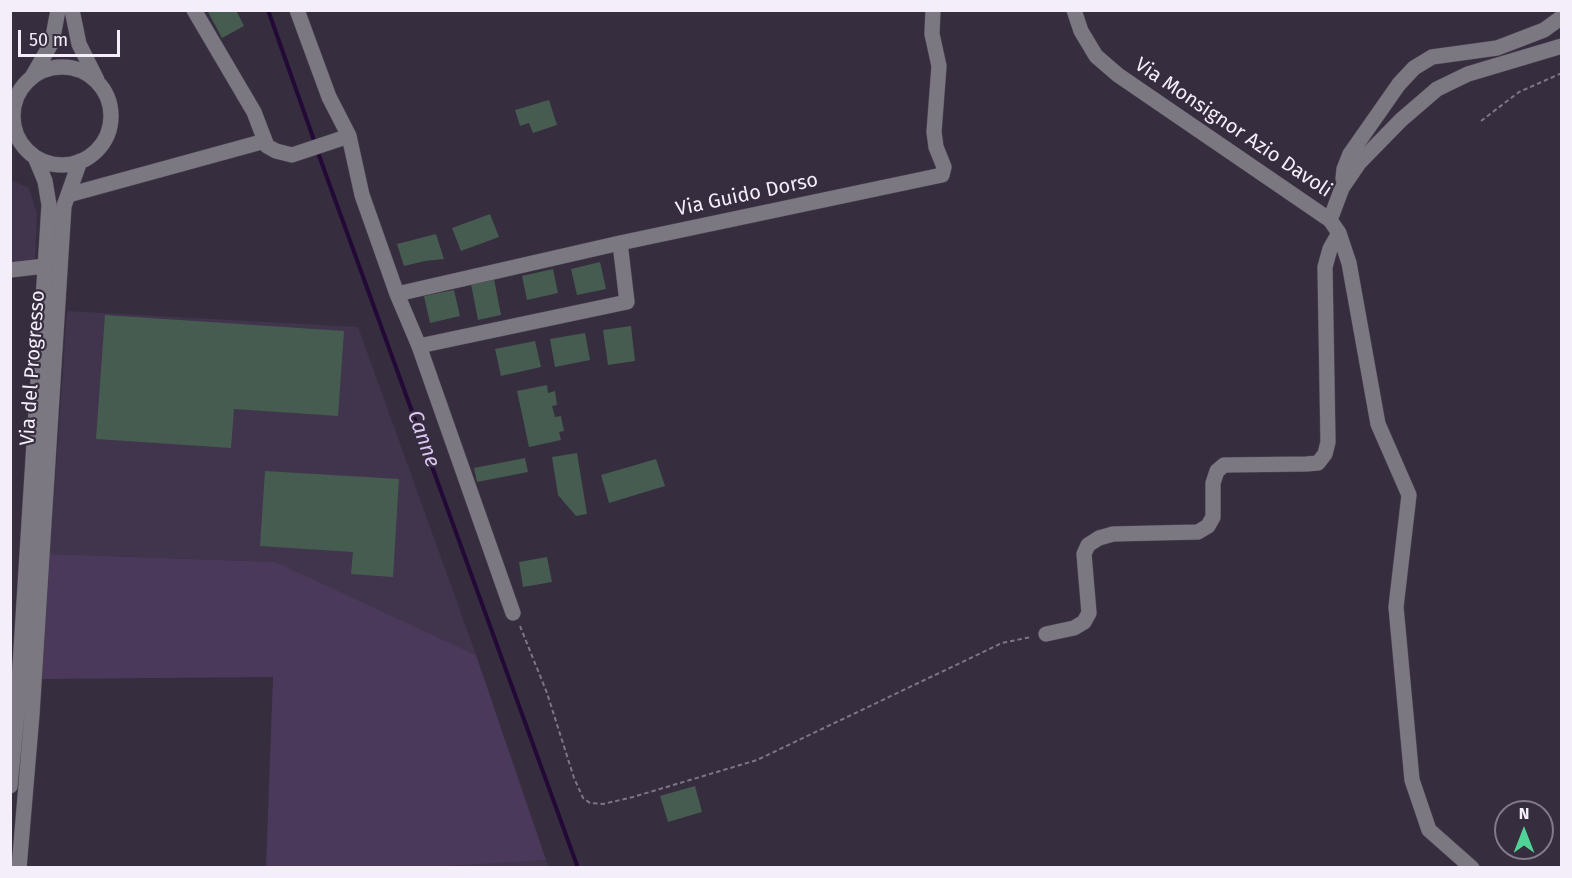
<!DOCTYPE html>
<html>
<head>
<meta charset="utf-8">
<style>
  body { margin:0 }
  #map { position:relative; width:1572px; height:878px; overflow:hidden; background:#362d3f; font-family:"Fira Sans",sans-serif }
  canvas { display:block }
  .frame { position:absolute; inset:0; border:12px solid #f4eefa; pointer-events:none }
  .north { position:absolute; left:1494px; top:800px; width:60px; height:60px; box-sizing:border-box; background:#362d3f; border:2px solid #827a8a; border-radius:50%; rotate:0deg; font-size:16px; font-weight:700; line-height:24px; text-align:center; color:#f4eefa }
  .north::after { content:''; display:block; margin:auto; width:21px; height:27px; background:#51d398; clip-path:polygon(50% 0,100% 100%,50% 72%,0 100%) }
  .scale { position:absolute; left:18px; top:30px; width:102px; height:27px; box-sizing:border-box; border:3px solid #f4eefa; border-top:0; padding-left:8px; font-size:18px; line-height:21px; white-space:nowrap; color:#f4eefa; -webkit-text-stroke:4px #362d3f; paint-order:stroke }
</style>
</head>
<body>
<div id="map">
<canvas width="1572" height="878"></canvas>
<div class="frame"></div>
<div class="north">N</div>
<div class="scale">50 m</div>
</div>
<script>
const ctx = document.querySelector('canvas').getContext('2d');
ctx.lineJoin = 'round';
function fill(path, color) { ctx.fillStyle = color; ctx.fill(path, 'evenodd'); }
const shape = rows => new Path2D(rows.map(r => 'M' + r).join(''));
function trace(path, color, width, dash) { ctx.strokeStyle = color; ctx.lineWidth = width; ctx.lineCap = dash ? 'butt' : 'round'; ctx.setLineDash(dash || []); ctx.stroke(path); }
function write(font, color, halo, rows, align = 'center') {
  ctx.font = font + ' "Fira Sans",sans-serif'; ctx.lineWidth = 4.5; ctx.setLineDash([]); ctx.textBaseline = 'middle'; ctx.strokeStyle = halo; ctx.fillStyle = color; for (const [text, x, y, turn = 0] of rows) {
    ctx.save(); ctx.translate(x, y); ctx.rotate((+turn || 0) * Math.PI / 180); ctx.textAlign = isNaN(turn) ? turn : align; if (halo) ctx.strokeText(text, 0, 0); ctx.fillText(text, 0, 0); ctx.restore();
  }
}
fill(shape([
  [11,180,29,188,37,214,35,259,11,262],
  [67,311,358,327,476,655,276,562,50,554],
  [546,860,549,867,460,868,460,864]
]), '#41354d');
fill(shape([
  [50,554,276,562,476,655,546,860,414,868,266,867,273,677,42,679]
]), '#4a395b');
trace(shape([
  [268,10,315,143],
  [317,150,578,868]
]), '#230a36', 4);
fill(shape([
  [207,10,236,10,244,26,222,38],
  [549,100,557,125,533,133,529,123,520,126,515,110],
  [490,214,499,237,461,251,452,228],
  [436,234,444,259,425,261,404,266,397,244],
  [600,262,606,289,577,295,571,269],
  [553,269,558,293,527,300,522,276],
  [494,279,501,315,478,320,471,284],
  [454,290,460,316,430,323,424,296],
  [105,315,344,331,338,416,234,409,231,448,96,439],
  [631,326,635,361,608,365,603,330],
  [585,333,590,360,555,367,550,339],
  [535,341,541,367,501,376,495,349],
  [547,385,548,393,555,391,557,405,552,406,555,417,561,416,564,431,559,432,561,440,529,447,517,391],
  [577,453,587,514,576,516,558,495,552,457],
  [525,458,528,472,477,482,474,468],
  [656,459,665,486,609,503,601,475],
  [265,471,399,479,393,577,351,574,353,552,260,546],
  [547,557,552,582,523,587,519,562],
  [695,786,702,812,668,822,660,796]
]), '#465c50');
const minor = shape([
  [72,10,79,44,97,80],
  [194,10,254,112,267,146,276,151,292,155,349,136],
  [297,10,329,97,349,136,362,195,397,294,419,346,513,613],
  [1074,10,1081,31,1096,56,1118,75,1330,220,1339,233,1349,263,1378,424,1409,495,1396,607,1412,780,1429,830,1472,868],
  '13 116a49 49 0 1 1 98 0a49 49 0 1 1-98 0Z',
  [32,77,52,42,58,10],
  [1343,179,1344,169,1350,154,1399,84,1414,68,1432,57,1497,48,1518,40,1544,30,1562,17],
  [68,195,265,141],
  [1330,220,1342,188,1359,163,1401,120,1437,89,1468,74,1562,46],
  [10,270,45,266],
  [397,294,620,243,942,175,944,167,936,147,934,132,939,66,932,34,933,10],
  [419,346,627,302,620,243],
  [1046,634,1074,628,1084,622,1089,613,1084,554,1088,545,1099,538,1113,534,1198,532,1208,526,1213,517,1213,483,1217,471,1224,465,1306,464,1318,463,1325,454,1328,442,1325,267,1330,249,1339,233],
  [10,786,17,713,49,205,45,181,35,157],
  [19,868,32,714,64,206,80,161]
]);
trace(minor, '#514859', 16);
trace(shape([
  [1481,121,1519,92,1562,73],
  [520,626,547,693,574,778,583,798,590,803,603,804,633,797,757,760,1002,643,1031,637]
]), '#7e7686', 2, [4.5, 3]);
trace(minor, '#7c7881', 15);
write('20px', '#f4eefa', '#362d3f', [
  ["Via Monsignor Azio Davoli",1233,128,34],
  ["Via Guido Dorso",747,195,-12],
  ["Via del Progresso",33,368,-86]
]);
write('italic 21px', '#dec7f6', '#362d3f', [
  ["Canne",423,439,70]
]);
</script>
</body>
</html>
